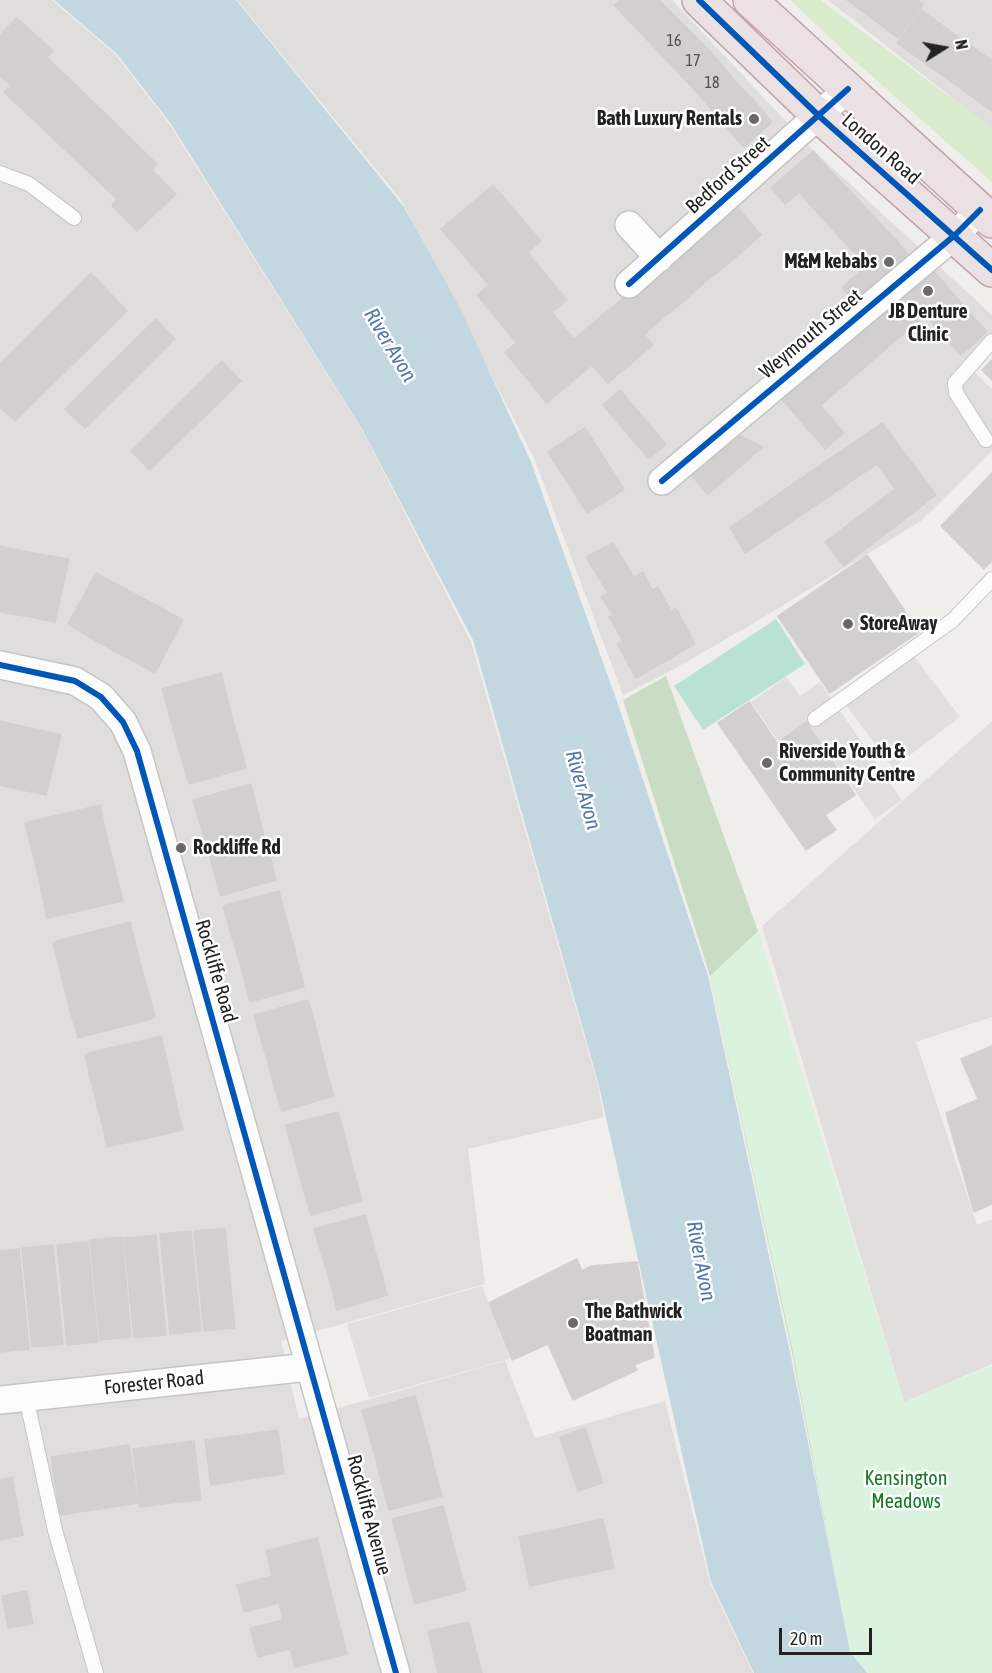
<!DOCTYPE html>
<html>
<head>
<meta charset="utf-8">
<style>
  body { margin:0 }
  #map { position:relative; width:992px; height:1673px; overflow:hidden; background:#efeeeb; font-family:"Asap Condensed",sans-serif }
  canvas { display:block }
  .north { position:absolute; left:914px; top:18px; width:60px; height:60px; -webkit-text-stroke:4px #fff; paint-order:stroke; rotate:79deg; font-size:16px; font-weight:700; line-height:24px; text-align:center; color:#222 }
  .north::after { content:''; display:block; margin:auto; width:21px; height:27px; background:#222; clip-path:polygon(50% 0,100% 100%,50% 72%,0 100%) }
  .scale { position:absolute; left:779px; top:1628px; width:93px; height:27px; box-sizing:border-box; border:3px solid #222; border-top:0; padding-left:8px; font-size:18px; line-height:21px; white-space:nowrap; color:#222; -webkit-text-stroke:4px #fff; paint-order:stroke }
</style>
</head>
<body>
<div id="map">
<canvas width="992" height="1673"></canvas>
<div class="north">N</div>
<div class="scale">20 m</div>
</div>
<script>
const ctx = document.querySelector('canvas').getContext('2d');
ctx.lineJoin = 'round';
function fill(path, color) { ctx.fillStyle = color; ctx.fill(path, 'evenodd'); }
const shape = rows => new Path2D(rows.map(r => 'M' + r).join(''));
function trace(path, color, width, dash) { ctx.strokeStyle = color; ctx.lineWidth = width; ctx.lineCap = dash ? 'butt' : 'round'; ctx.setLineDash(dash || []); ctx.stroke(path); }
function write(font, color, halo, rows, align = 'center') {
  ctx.font = font + ' "Asap Condensed",sans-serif'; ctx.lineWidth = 5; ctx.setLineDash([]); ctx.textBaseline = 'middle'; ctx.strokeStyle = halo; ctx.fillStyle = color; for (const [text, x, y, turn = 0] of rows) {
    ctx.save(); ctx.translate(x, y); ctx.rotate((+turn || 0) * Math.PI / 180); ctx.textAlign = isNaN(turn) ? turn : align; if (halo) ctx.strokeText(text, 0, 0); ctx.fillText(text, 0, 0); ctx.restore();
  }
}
fill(shape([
  [0,0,52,0,115,54,170,125,362,430,471,642,597,1082,604,1117,468,1149,485,1284,281,1341,299,1419,505,1361,535,1438,665,1401,710,1583,753,1673,0,1673],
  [237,0,672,0,810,147,992,315,992,344,968,366,992,389,992,451,921,521,759,620,665,674,623,695,534,458,402,201],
  [828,0,992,0,992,129]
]), '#dfdedc');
fill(shape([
  [790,0,820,0,992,128,992,182,857,63]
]), '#daeacd');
fill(shape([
  [666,676,758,931,889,1381,992,1673,867,1673,850,1652,791,1348,710,976,623,700]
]), '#cadcc3');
fill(shape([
  [758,931,904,1402,992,1366,992,1673,867,1673,850,1652,792,1347,710,976]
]), '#dbf2de');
fill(shape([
  [776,619,805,664,703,730,674,686]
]), '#bae2d4');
fill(shape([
  [777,268,813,311,675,430,629,377,712,305,722,316],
  [913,655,960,717,893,768,846,705],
  [786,677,800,696,820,682,902,800,875,819,806,722,778,741,751,702],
  [992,721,992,1017,916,1042,977,1225,992,1219,992,1364,904,1402,762,926],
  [482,1286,510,1359,369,1398,347,1324]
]), '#e0dfde');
fill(shape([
  [54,0,236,0,404,207,460,308,531,462,619,707,708,976,789,1348,850,1652,867,1673,754,1673,711,1582,598,1082,473,640,362,429,171,124,117,54]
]), '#c2d7df');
const building = shape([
  [620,0,659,0,634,26,614,5,620,0],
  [659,0,678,19,651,44,634,26,659,0],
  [847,0,917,0,923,4,898,38,847,0],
  [921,10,992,61,992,111,897,43,921,10],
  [17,18,53,51,47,57,157,164,152,170,176,194,137,231,112,206,117,199,4,92,11,86,0,76,0,35,17,18],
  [678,19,697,38,670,64,651,44,678,19],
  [697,38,717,59,690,85,670,64,697,38],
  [717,59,735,81,708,105,690,85,717,59],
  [735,81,755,102,726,127,708,105,735,81],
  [755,102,772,122,744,147,726,127,755,102],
  [813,151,833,173,805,199,799,192,785,204,771,188,813,151],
  [833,173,897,241,867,267,805,199,833,173],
  [493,185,541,241,489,285,441,229,493,185],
  [734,203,761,235,742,252,715,220,734,203],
  [715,220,742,252,722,269,695,236,715,220],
  [695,236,722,269,702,285,675,253,695,236],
  [897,241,910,257,873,289,860,272,897,241],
  [528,253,567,300,516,342,477,295,528,253],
  [675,253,702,285,683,302,656,269,675,253],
  [930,267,952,292,926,315,904,289,930,267],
  [656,269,683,302,663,318,636,286,656,269],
  [860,272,873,289,855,303,842,287,860,272],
  [91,273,127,311,15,421,0,407,0,364,91,273],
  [636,286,663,318,644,335,617,303,636,286],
  [904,289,926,315,907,331,885,306,904,289],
  [952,292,966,309,940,332,926,315,952,292],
  [617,303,653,345,608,383,592,365,547,403,505,352,552,313,574,339,617,303],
  [885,306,907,331,885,350,864,324,885,306],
  [966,309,987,332,961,355,940,332,966,309],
  [156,319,175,339,85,428,65,409,156,319],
  [864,324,885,350,864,368,842,343,864,324],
  [842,343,864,368,842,387,820,362,842,343],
  [992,360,992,380,982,370,992,360],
  [222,361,241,381,150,470,131,451,222,361],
  [820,362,842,387,821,405,799,380,820,362],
  [799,380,844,433,825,449,780,397,799,380],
  [620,390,666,444,649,459,603,405,620,390],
  [882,423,936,495,844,566,825,542,895,489,877,464,745,553,730,527,882,423],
  [585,428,624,489,587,513,548,452,585,428],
  [733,432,763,447,735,471,711,451,733,432],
  [711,451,735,471,708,495,688,471,711,451],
  [992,473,992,561,984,569,941,526,992,473],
  [613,543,634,577,643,572,652,590,658,587,671,611,676,608,695,644,636,678,617,644,623,641,609,617,613,615,601,597,608,593,586,557,613,543],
  [0,546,18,550,5,613,0,612,0,546],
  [18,550,44,555,30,617,5,613,18,550],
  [44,555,69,559,55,622,30,617,44,555],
  [867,555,919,632,830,693,778,616,867,555],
  [96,573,118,585,89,637,68,624,96,573],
  [118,585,139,596,111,649,89,637,118,585],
  [139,596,161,608,133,661,111,649,139,596],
  [161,608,183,620,155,673,133,661,161,608],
  [221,673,227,697,169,713,162,689,221,673],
  [227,697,233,721,175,737,169,713,227,697],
  [749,702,777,743,806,722,855,795,825,815,836,830,806,850,718,723,749,702],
  [0,721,12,724,0,775,0,721],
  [233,721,240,744,182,760,175,737,233,721],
  [12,724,36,729,22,790,0,785,0,775,12,724],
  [36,729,61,735,46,795,22,790,36,729],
  [240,744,246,768,189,784,182,760,240,744],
  [251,784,257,808,200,824,193,800,251,784],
  [100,805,105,829,31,846,25,823,100,805],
  [257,808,263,832,207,848,200,824,257,808],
  [105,829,111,853,37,871,31,846,105,829],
  [263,832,270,856,214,872,207,848,263,832],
  [111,853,117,877,42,894,37,871,111,853],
  [270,856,276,880,220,896,214,872,270,856],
  [117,877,123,901,47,918,42,894,117,877],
  [279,891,285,915,230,930,223,906,279,891],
  [285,915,292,939,237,954,230,930,285,915],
  [130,922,136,946,59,966,53,942,130,922],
  [292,939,298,963,244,978,237,954,292,939],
  [136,946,142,970,65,990,59,966,136,946],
  [298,963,304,987,250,1002,244,978,298,963],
  [142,970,149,994,71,1014,65,990,142,970],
  [149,994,155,1018,78,1038,71,1014,149,994],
  [308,1000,315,1024,261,1039,254,1015,308,1000],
  [315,1024,321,1048,268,1063,261,1039,315,1024],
  [161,1036,167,1060,90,1077,85,1054,161,1036],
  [992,1046,992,1061,979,1066,991,1094,978,1099,961,1059,992,1046],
  [321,1048,327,1072,274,1087,268,1063,321,1048],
  [167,1060,172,1083,96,1101,90,1077,167,1060],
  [992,1061,992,1204,974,1212,946,1113,991,1094,979,1066,992,1061],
  [327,1072,334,1096,282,1111,274,1087,327,1072],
  [172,1083,177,1107,102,1124,96,1101,172,1083],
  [177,1107,183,1130,107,1147,102,1124,177,1107],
  [338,1112,344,1134,292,1147,285,1125,338,1112],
  [344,1134,350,1156,298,1170,292,1147,344,1134],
  [350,1156,356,1179,304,1192,298,1170,350,1156],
  [356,1179,362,1201,311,1215,304,1192,356,1179],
  [365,1215,371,1235,320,1249,314,1229,365,1215],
  [225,1228,235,1328,204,1331,194,1231,225,1228],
  [191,1231,201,1331,170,1334,160,1234,191,1231],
  [156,1235,166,1335,134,1338,124,1238,156,1235],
  [371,1235,376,1255,326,1269,320,1249,371,1235],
  [122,1237,131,1337,100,1340,90,1240,122,1237],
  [88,1242,98,1342,67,1345,57,1245,88,1242],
  [53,1245,63,1344,32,1347,22,1248,53,1245],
  [19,1249,29,1349,0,1352,0,1251,19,1249],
  [376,1255,382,1275,332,1289,326,1269,376,1255],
  [577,1259,582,1271,591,1266,637,1262,654,1357,634,1365,637,1370,573,1400,548,1344,512,1360,489,1303,577,1259],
  [382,1275,387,1295,337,1310,332,1289,382,1275],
  [415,1396,422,1420,369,1435,362,1410,415,1396],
  [422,1420,429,1446,376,1460,369,1435,422,1420],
  [585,1428,603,1483,578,1491,560,1437,585,1428],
  [278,1430,284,1474,248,1479,242,1435,278,1430],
  [242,1435,248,1479,211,1485,205,1440,242,1435],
  [194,1441,201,1500,171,1503,164,1445,194,1441],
  [129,1445,138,1503,99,1509,90,1451,129,1445],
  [164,1445,171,1503,140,1507,133,1449,164,1445],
  [429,1446,435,1471,382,1485,376,1460,429,1446],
  [90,1451,99,1509,60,1515,51,1457,90,1451],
  [435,1471,442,1496,389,1510,382,1485,435,1471],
  [12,1477,23,1535,0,1540,0,1480,12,1477],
  [443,1506,449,1527,398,1541,392,1519,443,1506],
  [603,1519,614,1568,530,1586,519,1537,603,1519],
  [449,1527,454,1548,404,1562,398,1541,449,1527],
  [317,1538,347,1654,295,1667,290,1649,258,1657,250,1628,283,1620,279,1603,244,1612,237,1585,272,1576,266,1551,317,1538],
  [454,1548,460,1569,409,1583,404,1562,454,1548],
  [460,1569,466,1590,415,1604,409,1583,460,1569],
  [27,1591,33,1624,8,1628,2,1596,27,1591],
  [469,1622,476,1651,435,1661,428,1631,469,1622],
  [476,1651,482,1673,438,1673,435,1661,476,1651]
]);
fill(building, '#d2d0ce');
trace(building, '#d2d0cd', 1.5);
const lane = shape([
  [0,173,29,184,74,218],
  [986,440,956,393,955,383,992,341],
  [815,719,953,620,992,579],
  [26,1397,55,1530,96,1673]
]);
const street = shape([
  [629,225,659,258],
  [629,284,848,89],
  [662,481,955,235,980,210],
  [0,665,75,681,101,697,123,722,137,751,396,1673],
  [0,1400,309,1367]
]);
const highway = shape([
  [699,0,819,116,992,270],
  [750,0,992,221]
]);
trace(lane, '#c5c5c3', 16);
trace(street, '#c5c5c3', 30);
trace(highway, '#c2a4ab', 36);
trace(lane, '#fdfcfc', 14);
trace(street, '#fdfcfc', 27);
trace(highway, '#ebe1e2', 33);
trace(shape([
  [699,0,819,116,992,270],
  [629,284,848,89],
  [662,481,955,235,980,210],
  [0,665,75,681,101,697,123,722,137,751,396,1673]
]), '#0057b8', 6);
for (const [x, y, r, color] of [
  [754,119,6,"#6a6968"],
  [889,262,6,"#6a6968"],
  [928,291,6,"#6a6968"],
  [848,624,6,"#6a6968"],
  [767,763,6,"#6a6968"],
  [181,848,6,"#6a6968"],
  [573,1323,6,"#6a6968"]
]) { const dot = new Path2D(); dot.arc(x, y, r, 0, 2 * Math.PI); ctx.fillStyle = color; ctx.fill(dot); trace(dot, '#fff', 2); }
write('16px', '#4e4e4d', null, [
  ["16",674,41],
  ["17",693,61],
  ["18",712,83]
]);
write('bold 20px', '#222', '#fff', [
  ["Bath Luxury Rentals",742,119,"right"],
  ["M&M kebabs",877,262,"right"],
  ["JB Denture",928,312,"center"],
  ["Clinic",928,335,"center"],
  ["StoreAway",860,624],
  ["Riverside Youth &",779,752],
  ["Community Centre",779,775],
  ["Rockliffe Rd",193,848],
  ["The Bathwick",585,1312],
  ["Boatman",585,1335]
], 'left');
write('20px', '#222', '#fff', [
  ["London Road",881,149,41],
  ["Bedford Street",728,175,-42],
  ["Weymouth Street",811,334,-40],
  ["Rockliffe Road",216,971,74],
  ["Forester Road",154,1383,-6],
  ["Rockliffe Avenue",369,1515,75]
]);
write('20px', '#167a27', '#fff', [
  ["Kensington",906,1479],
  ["Meadows",906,1502]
]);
write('italic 21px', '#5578aa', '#fff', [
  ["River Avon",390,345,59],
  ["River Avon",583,790,74],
  ["River Avon",701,1261,79]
]);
</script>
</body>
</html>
